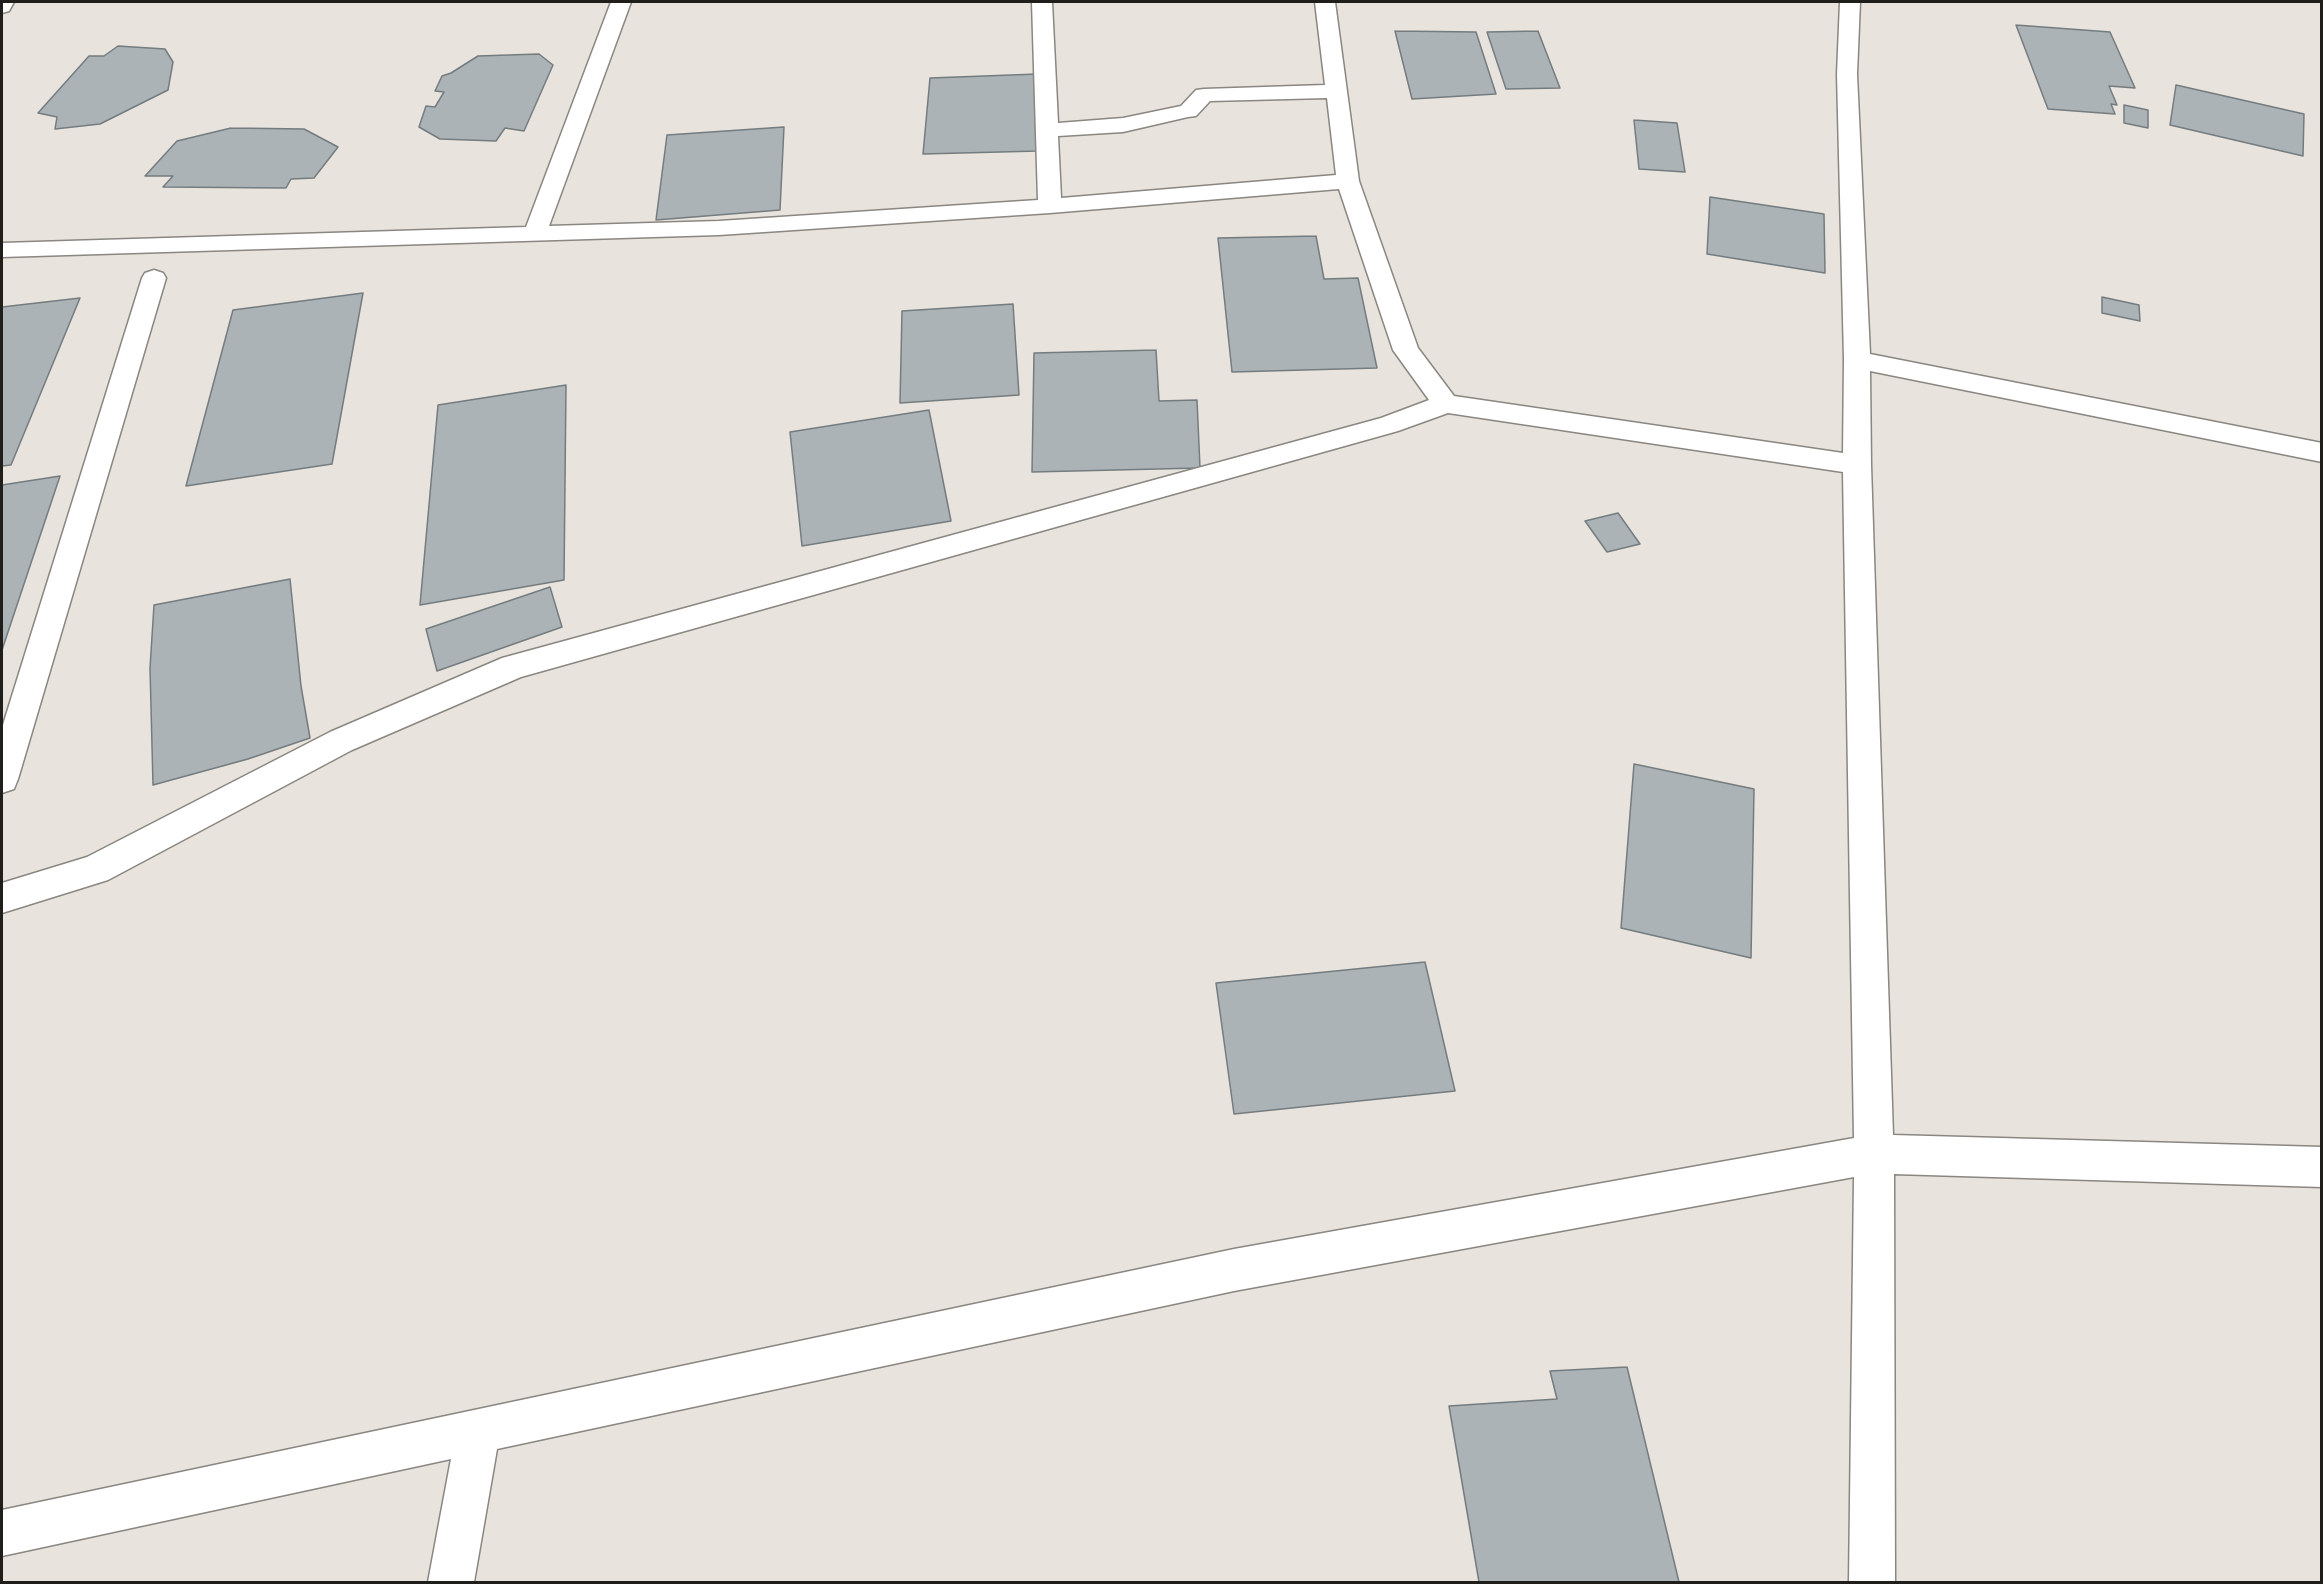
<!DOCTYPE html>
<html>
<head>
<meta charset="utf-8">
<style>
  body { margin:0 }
  #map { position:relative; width:2323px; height:1584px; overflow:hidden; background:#e8e3dc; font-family:Barlow,sans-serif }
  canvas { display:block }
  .frame { position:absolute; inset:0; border:3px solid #201e1b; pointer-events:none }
</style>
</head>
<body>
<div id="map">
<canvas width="2323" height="1584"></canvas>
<div class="frame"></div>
</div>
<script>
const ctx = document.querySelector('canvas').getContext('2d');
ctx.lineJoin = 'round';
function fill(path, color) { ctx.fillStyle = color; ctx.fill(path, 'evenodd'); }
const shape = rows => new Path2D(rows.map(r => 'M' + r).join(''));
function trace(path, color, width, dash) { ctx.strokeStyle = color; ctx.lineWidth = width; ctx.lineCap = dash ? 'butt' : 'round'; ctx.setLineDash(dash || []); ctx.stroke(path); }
const building = shape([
  [2016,25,2110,32,2135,88,2109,86,2117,105,2111,104,2115,114,2048,109,2016,25],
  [1395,31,1476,32,1496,94,1412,99,1395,31],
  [1538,31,1560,88,1506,89,1487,32,1538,31],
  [118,46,165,49,173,62,168,90,100,124,55,129,57,117,38,113,89,56,104,56,118,46],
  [539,54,553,65,524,131,505,128,496,141,440,139,419,127,426,106,435,107,444,92,435,91,442,76,451,73,478,56,539,54],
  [1038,74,1038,151,923,154,930,78,1038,74],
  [2176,85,2304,114,2303,156,2170,125,2176,85],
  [2124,105,2148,110,2148,128,2124,123,2124,105],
  [1634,120,1677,123,1685,172,1639,169,1634,120],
  [784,127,780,210,656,220,667,135,784,127],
  [231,128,304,129,338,147,314,178,291,179,286,188,163,187,173,176,145,176,177,141,231,128],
  [1710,197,1824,214,1825,273,1707,254,1710,197],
  [1316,236,1324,279,1358,278,1377,368,1232,372,1218,238,1316,236],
  [363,293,332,464,186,486,233,310,363,293],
  [2102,297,2139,305,2140,321,2102,313,2102,297],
  [80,298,11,465,2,466,2,307,80,298],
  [1013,304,1019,395,900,403,902,311,1013,304],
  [1156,350,1159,401,1197,400,1200,468,1032,472,1034,353,1156,350],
  [566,385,564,580,420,605,438,405,566,385],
  [929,410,951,521,802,546,790,432,929,410],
  [60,476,2,650,2,485,60,476],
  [1618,513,1640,544,1607,552,1585,521,1618,513],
  [290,579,301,686,310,738,248,759,153,785,150,668,154,605,290,579],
  [550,587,562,627,437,671,426,629,550,587],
  [1634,764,1754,789,1751,958,1621,928,1634,764],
  [1425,962,1455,1091,1234,1114,1216,983,1425,962],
  [1627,1367,1679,1582,1479,1582,1449,1406,1557,1399,1550,1371,1627,1367]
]);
fill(building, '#abb3b6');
trace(building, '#747c7f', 1.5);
const service = shape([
  [154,270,163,273,166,278,18,779,14,789,2,793,2,728,142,278,145,273,154,270]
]);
const minor = shape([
  [611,2,631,2,549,226,719,221,1038,200,1032,2,1052,2,1058,123,1123,118,1181,106,1196,90,1204,89,1325,85,1315,2,1335,2,1359,181,1418,348,1454,396,1843,453,1844,360,1837,74,1840,2,1860,2,1857,74,1870,354,2322,443,2322,462,1870,371,1871,465,1893,1135,2322,1147,2322,1187,1894,1174,1895,1582,1849,1582,1854,1177,1234,1291,497,1449,474,1582,428,1582,451,1459,2,1556,2,1510,1234,1249,1854,1138,1843,472,1448,413,1398,431,521,677,352,750,108,880,2,913,2,883,87,857,330,732,502,658,1381,418,1429,400,1393,350,1339,189,1050,213,719,235,2,257,2,243,526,227,611,2],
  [1327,98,1336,175,1061,198,1058,136,1123,132,1188,117,1196,116,1210,101,1327,98]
]);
const secondary = shape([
  [2,2,14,2,9,11,2,13,2,2]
]);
trace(service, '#8a8680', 3);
trace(minor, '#8a8680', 3);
trace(secondary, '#8a8680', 3);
fill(service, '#fff');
fill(minor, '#fff');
fill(secondary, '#fff');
</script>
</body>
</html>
